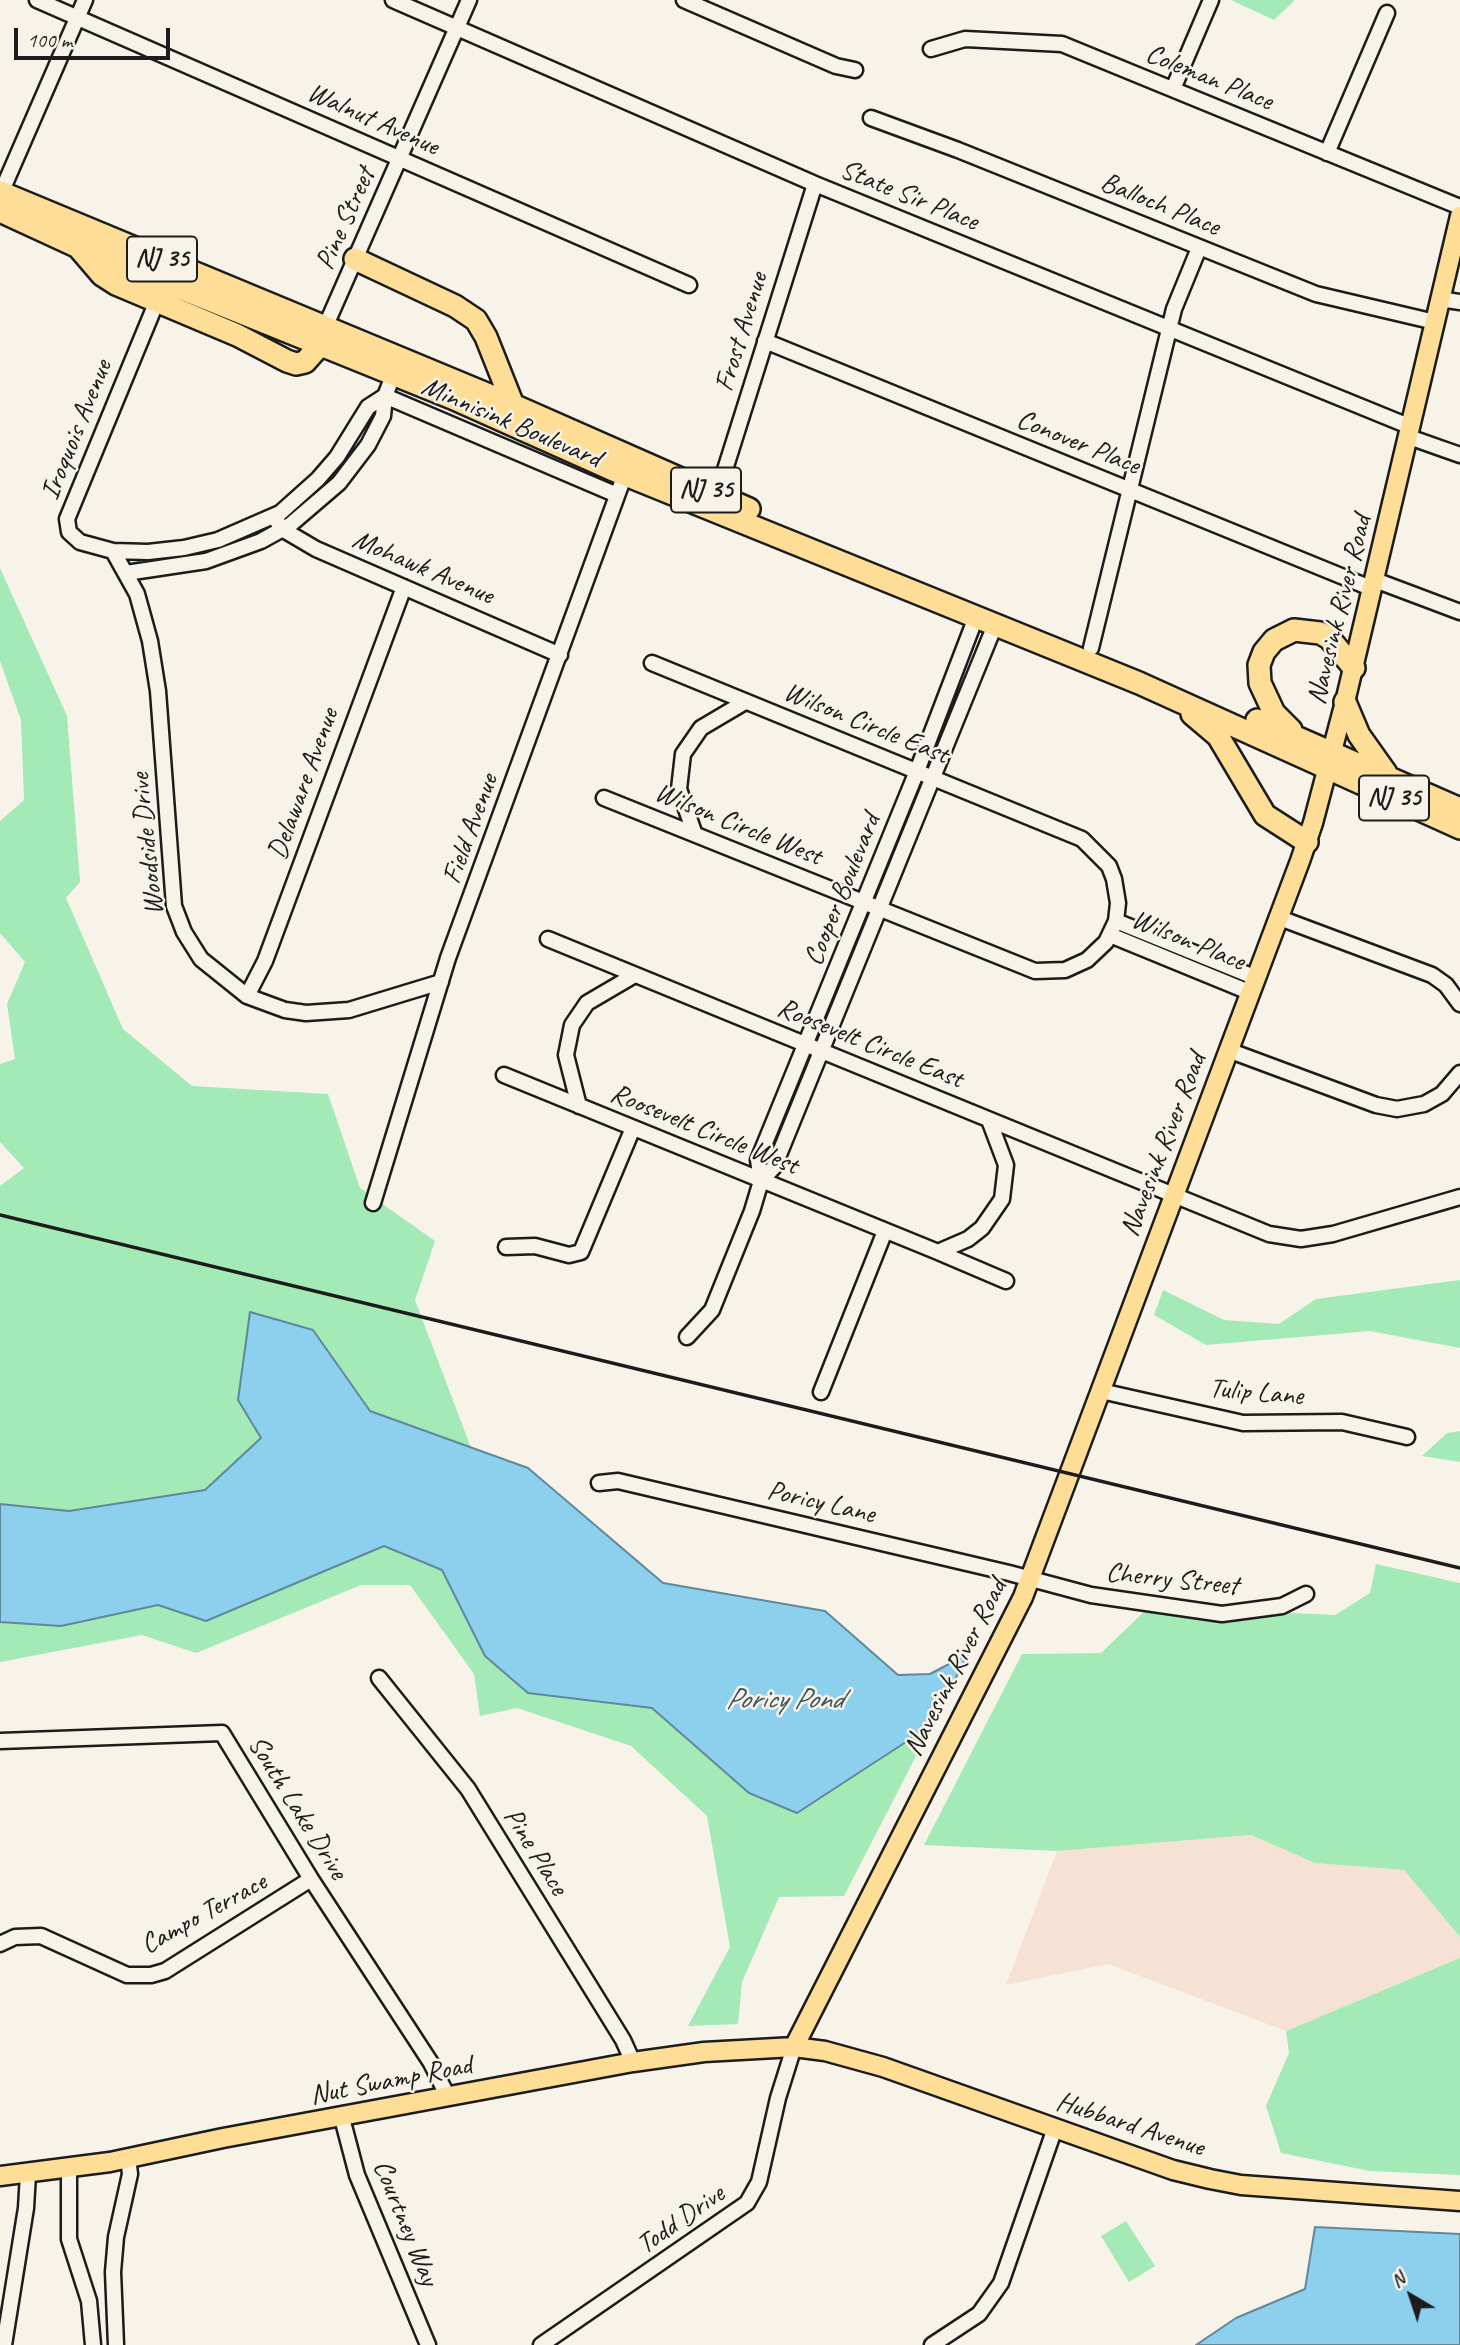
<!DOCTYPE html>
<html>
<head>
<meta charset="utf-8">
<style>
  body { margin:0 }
  #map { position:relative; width:1460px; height:2345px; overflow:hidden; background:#f7f3e8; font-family:Caveat,sans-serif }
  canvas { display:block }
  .north { position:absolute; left:1376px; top:2261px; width:70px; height:70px; -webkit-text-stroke:5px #f7f3e8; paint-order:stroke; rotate:321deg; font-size:19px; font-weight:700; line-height:28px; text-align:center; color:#1c1c1c }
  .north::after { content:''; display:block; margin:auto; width:24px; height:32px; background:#1c1c1c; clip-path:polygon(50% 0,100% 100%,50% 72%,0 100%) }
  .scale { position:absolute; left:14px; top:28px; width:156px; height:32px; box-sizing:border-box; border:4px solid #1c1c1c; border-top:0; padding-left:9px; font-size:21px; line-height:24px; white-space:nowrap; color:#1c1c1c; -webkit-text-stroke:5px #f7f3e8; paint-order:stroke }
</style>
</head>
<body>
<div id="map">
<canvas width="1460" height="2345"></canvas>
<div class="north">N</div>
<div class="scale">100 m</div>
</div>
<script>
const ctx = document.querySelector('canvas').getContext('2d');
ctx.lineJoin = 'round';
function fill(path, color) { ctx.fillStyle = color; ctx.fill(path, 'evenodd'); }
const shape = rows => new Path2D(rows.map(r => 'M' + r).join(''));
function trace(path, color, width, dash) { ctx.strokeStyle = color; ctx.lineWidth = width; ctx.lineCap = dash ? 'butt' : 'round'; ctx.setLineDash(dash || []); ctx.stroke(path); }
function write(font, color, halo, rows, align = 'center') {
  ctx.font = font + ' Caveat,sans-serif'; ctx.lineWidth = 5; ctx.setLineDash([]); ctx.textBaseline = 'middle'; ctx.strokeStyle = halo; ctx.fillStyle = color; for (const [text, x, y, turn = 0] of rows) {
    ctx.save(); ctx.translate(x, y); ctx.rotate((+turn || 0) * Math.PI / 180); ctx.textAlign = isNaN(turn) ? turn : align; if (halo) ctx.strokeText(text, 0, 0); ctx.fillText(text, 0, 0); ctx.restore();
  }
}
fill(shape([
  [1251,1835,1315,1863,1404,1870,1460,1937,1460,1958,1286,2031,1108,1964,1006,1985,1057,1851]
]), '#f6e2d4');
fill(shape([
  [1231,0,1295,0,1274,20],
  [0,568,67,716,80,882,66,898,123,1029,192,1086,328,1094,360,1188,435,1241,415,1300,471,1448,369,1411,313,1330,250,1312,238,1400,262,1437,205,1490,69,1511,0,1504,0,1186,24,1168,0,1142,0,1064,15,1059,7,1004,25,962,0,933,0,821,24,800,21,720,0,661],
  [1460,1280,1460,1348,1370,1331,1206,1345,1154,1315,1163,1290,1224,1320,1279,1324,1316,1299],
  [1460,1431,1460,1462,1422,1456,1447,1433],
  [384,1545,442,1570,485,1656,528,1693,652,1708,749,1793,797,1813,932,1725,844,1896,779,1897,742,1982,738,2024,688,2026,730,1947,707,1816,631,1746,517,1708,480,1716,474,1674,410,1585,361,1585,196,1653,142,1635,0,1662,0,1622,61,1626,158,1605,206,1620],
  [1376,1564,1460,1583,1460,1937,1404,1870,1315,1863,1251,1835,1057,1851,924,1845,1022,1654,1101,1653,1150,1606,1335,1615,1370,1593],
  [1460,1958,1460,2175,1370,2171,1281,2153,1266,2106,1289,2053,1286,2031],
  [1126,2221,1155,2266,1129,2282,1101,2236]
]), '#a3eab6');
const water = shape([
  [250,1312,313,1330,370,1411,528,1468,663,1583,825,1611,898,1675,930,1674,968,1654,932,1725,797,1813,749,1793,652,1708,528,1693,485,1656,442,1570,384,1546,206,1621,158,1605,61,1626,0,1622,0,1504,69,1511,205,1490,261,1438,238,1400,250,1312],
  [1315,2227,1460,2234,1460,2345,1196,2345,1236,2318,1305,2289,1315,2227]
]);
fill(water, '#8dd0ee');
trace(water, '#60889a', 2);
const minor = shape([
  [37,0,689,285],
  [393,0,815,184,1411,427],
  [684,0,836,66,855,70],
  [931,49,965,39,1062,44,1460,207],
  [1173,89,1211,0],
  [871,118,958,150,1316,294,1435,322],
  [1327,153,1387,13],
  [1,193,85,0],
  [1440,299,1460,302],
  [157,301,67,519,69,532,80,542,113,551,148,552,184,548,218,540,280,513,318,479,337,457,368,407,385,396],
  [323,332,469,0],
  [765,341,1373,589],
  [385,396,617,495],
  [1409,437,1460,455],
  [717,495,815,184],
  [278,523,282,529,316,549,560,655],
  [113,551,137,594,150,641,158,691,174,906,184,932,201,959,247,996,285,1010,306,1013,349,1010,441,982],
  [126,573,206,561,261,541,290,525,339,483,368,445,383,416,385,396,393,376],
  [1375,580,1460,612],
  [1091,648,1174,309,1199,248],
  [604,798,1035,971,1065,970,1087,960,1106,942,1116,921,1118,903,1114,879,1109,866,1082,839,652,663],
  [694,832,679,789,683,754,701,728,745,702],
  [1277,917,1432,975,1446,985,1460,1004],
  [1116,921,1254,977],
  [1110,935,1249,992],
  [548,939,1269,1234,1301,1239,1333,1234,1460,1197],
  [247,996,265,961,404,587],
  [1228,1050,1376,1105,1397,1109,1424,1104,1442,1094,1460,1073],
  [504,1075,938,1252,968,1239,982,1228,1002,1199,1006,1165,989,1120],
  [579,1106,566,1055,572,1025,587,1003,633,976],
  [761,1181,758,1160,917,771,976,617],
  [373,1203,448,958,625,474],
  [506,1247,535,1246,569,1255,581,1252,633,1128],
  [938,1252,1006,1281],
  [687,1337,712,1310,752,1211,761,1181,774,1167,995,625],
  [1101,1391,1243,1423,1342,1422,1407,1437],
  [821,1392,885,1231],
  [599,1483,618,1481,1009,1573,1091,1595,1222,1614,1282,1606,1306,1594],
  [379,1678,468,1789,623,2040,633,2062],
  [0,1741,222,1733,311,1879,431,2063,448,2097],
  [0,1944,15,1937,41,1936,127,1975,151,1975,165,1971,311,1879],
  [342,2118,357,2175,428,2345],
  [69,2169,69,2239,89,2301,93,2345],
  [4,2345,26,2208,28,2174],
  [116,2345,113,2272,116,2237,130,2174,128,2157],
  [541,2345,747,2203,759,2182,778,2098,794,2047],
  [932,2345,979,2314,1001,2283,1055,2128]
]);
const major = shape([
  [794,2047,1023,1597,1300,861,1313,823,1345,702,1460,216],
  [0,2176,110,2162,223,2138,633,2062,704,2052,794,2047,825,2051,883,2067,1173,2170,1210,2179,1241,2185,1460,2201]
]);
const highway = shape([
  [0,192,513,405,749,509],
  [0,211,76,246,452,398,611,469,1139,683,1460,828],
  [78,247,102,275,116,284,237,335,287,361,296,364,305,362,321,344],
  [355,259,455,306,476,320,486,337,513,405],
  [1345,702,1359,735,1386,773],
  [1192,714,1218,736,1265,815,1307,842],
  [1257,720,1460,809],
  [1291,730,1274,713,1260,683,1259,665,1264,652,1274,640,1294,630,1320,633,1329,638,1354,668]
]);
trace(minor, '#1c1c1c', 19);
trace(major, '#1c1c1c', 23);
trace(highway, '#1c1c1c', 26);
trace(minor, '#f7f3e8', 14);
trace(major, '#fede96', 18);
trace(highway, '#fede96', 21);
trace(shape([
  [0,1215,1460,1568]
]), '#1c1c1c', 3.5);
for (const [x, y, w] of [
  [162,259,70],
  [706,490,70],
  [1394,798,70]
]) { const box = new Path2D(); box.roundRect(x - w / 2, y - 22.5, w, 45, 5); ctx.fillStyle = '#f7f3e8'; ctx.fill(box); trace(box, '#1c1c1c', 2); }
write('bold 26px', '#1c1c1c', null, [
  ["NJ 35",162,259],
  ["NJ 35",706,490],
  ["NJ 35",1394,798]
]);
write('28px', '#1c1c1c', '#f7f3e8', [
  ["Coleman Place",1209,78,22],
  ["Walnut Avenue",373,120,24],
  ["State Sir Place",909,196,22],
  ["Balloch Place",1160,205,22],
  ["Pine Street",346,219,-66],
  ["Frost Avenue",742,332,-73],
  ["Minnisink Boulevard",511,423,23],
  ["Iroquois Avenue",77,430,-68],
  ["Conover Place",1078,443,22],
  ["Mohawk Avenue",423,568,23],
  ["Navesink River Road",1340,610,-76],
  ["Wilson Circle East",866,724,22],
  ["Delaware Avenue",304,784,-70],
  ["Wilson Circle West",738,825,22],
  ["Field Avenue",471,829,-70],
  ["Woodside Drive",148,844,-96],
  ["Cooper Boulevard",843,890,-68],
  ["Wilson Place",1188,941,22],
  ["Roosevelt Circle East",870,1044,22],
  ["Roosevelt Circle West",704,1130,22],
  ["Navesink River Road",1164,1145,-69],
  ["Tulip Lane",1256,1393,5],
  ["Poricy Lane",821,1503,13],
  ["Cherry Street",1172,1580,6],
  ["Navesink River Road",956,1668,-63],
  ["South Lake Drive",297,1808,58],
  ["Pine Place",535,1852,58],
  ["Campo Terrace",204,1914,-29],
  ["Nut Swamp Road",391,2081,-11],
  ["Hubbard Avenue",1130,2125,18],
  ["Todd Drive",681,2220,-35],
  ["Courtney Way",405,2223,68]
]);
write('italic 30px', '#3e525b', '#f7f3e8', [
  ["Poricy Pond",784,1700]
]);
</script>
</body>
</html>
